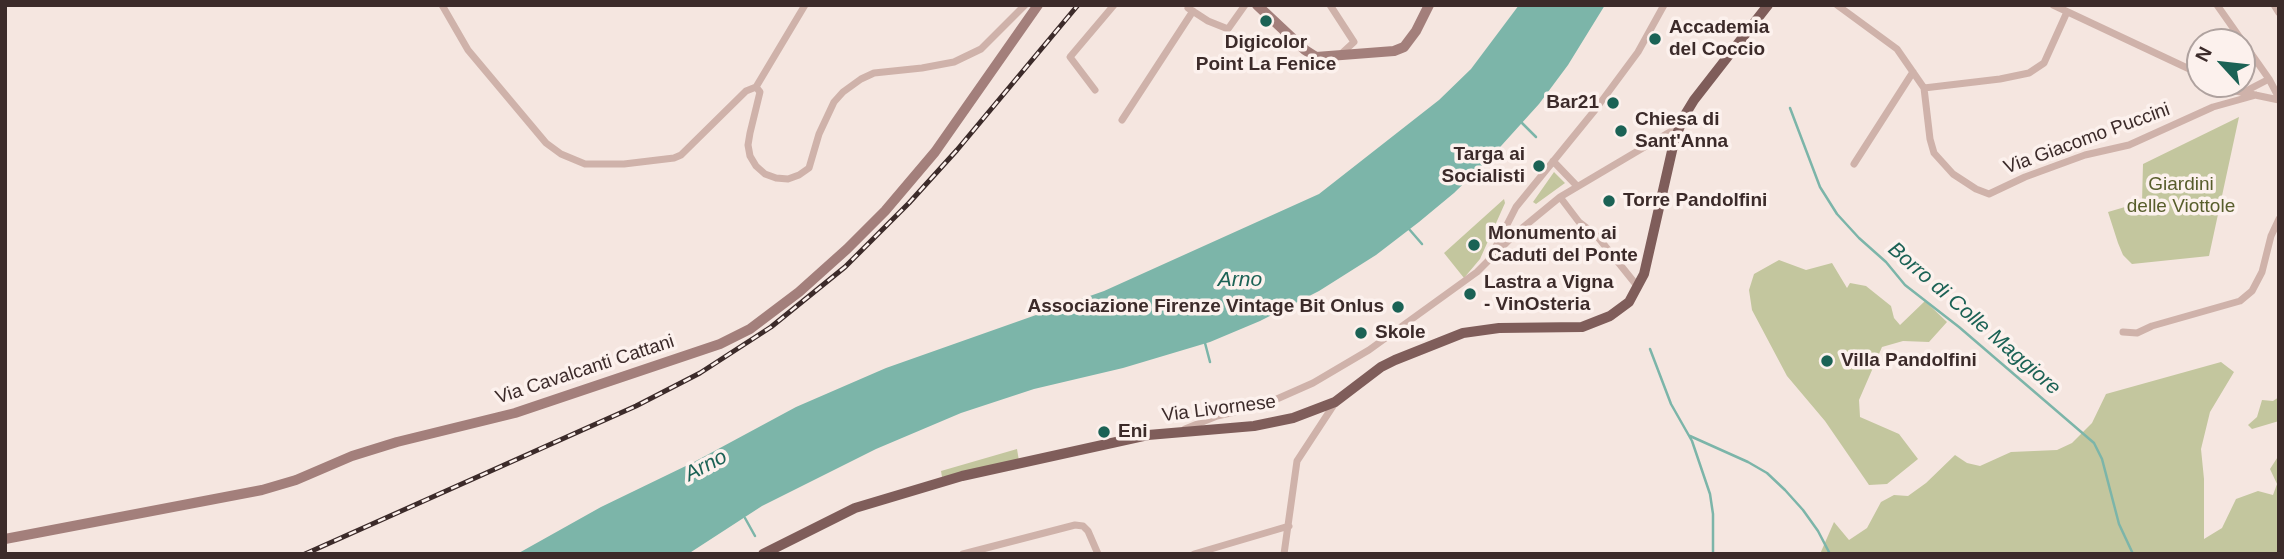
<!DOCTYPE html>
<html>
<head>
<meta charset="utf-8">
<style>
  body { margin:0 }
  #map { position:relative; width:2284px; height:559px; overflow:hidden; background:#f5e6e0; font-family:Helvetica,sans-serif }
  canvas { display:block }
  .frame { position:absolute; inset:0; border:7px solid #3c2b2a; pointer-events:none }
  .north { position:absolute; left:2186px; top:28px; width:70px; height:70px; box-sizing:border-box; background:#fcf1ed; border:2px solid #afa29f; border-radius:50%; rotate:297deg; font-size:19px; font-weight:700; line-height:28px; text-align:center; color:#3c2b2a }
  .north::after { content:''; display:block; margin:auto; width:24px; height:32px; background:#1b6255; clip-path:polygon(50% 0,100% 100%,50% 72%,0 100%) }
</style>
</head>
<body>
<div id="map">
<canvas width="2284" height="559"></canvas>
<div class="frame"></div>
<div class="north">N</div>
</div>
<script>
const ctx = document.querySelector('canvas').getContext('2d');
ctx.lineJoin = 'round';
function fill(path, color) { ctx.fillStyle = color; ctx.fill(path, 'evenodd'); }
const shape = rows => new Path2D(rows.map(r => 'M' + r).join(''));
function trace(path, color, width, dash) { ctx.strokeStyle = color; ctx.lineWidth = width; ctx.lineCap = dash ? 'butt' : 'round'; ctx.setLineDash(dash || []); ctx.stroke(path); }
function write(font, color, halo, rows, align = 'center') {
  ctx.font = font + ' Helvetica,sans-serif'; ctx.lineWidth = 7; ctx.setLineDash([]); ctx.textBaseline = 'middle'; ctx.strokeStyle = halo; ctx.fillStyle = color; for (const [text, x, y, turn = 0] of rows) {
    ctx.save(); ctx.translate(x, y); ctx.rotate((+turn || 0) * Math.PI / 180); ctx.textAlign = isNaN(turn) ? turn : align; if (halo) ctx.strokeText(text, 0, 0); ctx.fillText(text, 0, 0); ctx.restore();
  }
}
fill(shape([
  [2239,117,2209,256,2132,264,2123,255,2118,243,2108,212,2142,202,2143,164],
  [1554,172,1565,183,1536,204,1533,202],
  [1504,199,1505,203,1480,259,1464,278,1444,253],
  [1779,260,1806,270,1832,263,1847,288,1850,283,1866,286,1891,306,1894,318,1900,325,1925,301,1947,322,1929,342,1903,341,1882,347,1859,400,1860,417,1899,434,1918,459,1887,484,1869,485,1825,421,1787,376,1752,310,1749,290,1754,274],
  [2221,362,2234,372,2210,412,2201,449,2204,479,2204,539,2222,528,2236,499,2258,491,2273,495,2277,484,2270,469,2279,455,2279,554,1820,554,1834,522,1849,540,1867,528,1881,502,1894,495,1908,496,1926,483,1955,455,1967,463,1980,466,2011,452,2057,450,2072,443,2092,423,2106,394],
  [2279,397,2279,421,2252,429,2248,425,2257,417,2262,400,2273,401],
  [1017,449,1019,461,942,477,941,471]
]), '#c3c69e');
fill(shape([
  [1519,5,1605,5,1568,65,1539,104,1492,156,1454,193,1419,222,1376,255,1319,291,1260,321,1210,342,1123,368,1034,389,961,413,876,449,762,506,688,554,517,554,601,507,694,462,796,407,886,368,1104,291,1319,194,1439,100,1471,69]
]), '#7cb5a9');
trace(shape([
  [1790,108,1820,187,1837,214,1859,238,1886,262,1905,285,1959,327,2094,443,2102,459,2119,524,2133,554],
  [1522,123,1536,137],
  [1409,229,1422,244],
  [1205,343,1210,362],
  [1650,349,1671,404,1692,441,1710,494,1713,514,1713,554],
  [1690,436,1748,462,1767,473,1785,490,1803,510,1818,531,1830,554],
  [745,518,755,536]
]), '#7cb5a9', 2.5);
trace(shape([
  [442,5,468,50,546,143,561,154,585,164,624,164,674,158,681,155,746,91,756,87],
  [805,5,756,87,760,92,750,133,748,145,750,156,756,166,765,174,776,178,788,179,799,175,809,168,819,134,834,102,843,92,861,79,874,73,922,68,954,62,981,49,1025,5],
  [1190,5,1188,8,1208,21,1228,29,1245,5],
  [1330,5,1354,42,1341,54],
  [1837,5,1897,49,1924,88,1930,139,1934,153,1953,174,1976,189,1989,194,2025,177,2085,155,2129,145,2213,107,2256,95],
  [2053,5,2200,74],
  [2217,5,2269,79,2279,98],
  [2274,5,2279,13],
  [2220,84,2236,91,2279,100],
  [1924,88,2000,79,2029,73,2044,63,2067,12],
  [1095,90,1070,57,1114,5],
  [2244,92,2269,79],
  [1122,120,1193,11],
  [1553,161,1577,186],
  [1854,164,1913,72],
  [1560,197,1579,222,1597,236,1638,287],
  [1492,254,1516,207,1595,110,1638,52,1664,5],
  [2123,332,2137,333,2152,326,2240,301,2252,291,2262,272,2271,236,2279,219],
  [1185,429,1217,416,1261,406,1313,383,1369,350,1477,272,1515,234,1560,197,1680,126],
  [963,554,1075,525,1083,526,1088,531,1098,554],
  [1194,554,1289,526],
  [1284,554,1297,461,1335,403]
]), '#cfb2aa', 7);
trace(shape([
  [1257,5,1305,50,1316,57,1394,51,1404,47,1416,31,1429,5],
  [5,539,262,490,296,480,352,456,397,442,515,413,720,344,750,329,799,292,847,249,885,211,935,152,1038,5]
]), '#a37f7b', 10);
trace(shape([
  [763,554,855,508,962,476,1148,435,1254,426,1293,418,1335,402,1381,367,1395,360,1463,333,1499,328,1582,327,1610,316,1629,302,1644,274,1674,142,1683,118,1694,100,1768,5]
]), '#7f5d5a', 10);
const rail = shape([
  [305,554,636,406,700,373,771,327,845,267,909,203,957,150,1078,5]
]);
trace(rail, '#3c2b2a', 5);
trace(rail, '#fcf1ed', 2.5, [8]);
for (const [x, y, r, color] of [
  [1266,21,7,"#1b6255"],
  [1655,39,7,"#1b6255"],
  [1613,103,7,"#1b6255"],
  [1621,131,7,"#1b6255"],
  [1539,166,7,"#1b6255"],
  [1609,201,7,"#1b6255"],
  [1474,245,7,"#1b6255"],
  [1470,294,7,"#1b6255"],
  [1398,307,7,"#1b6255"],
  [1361,333,7,"#1b6255"],
  [1827,361,7,"#1b6255"],
  [1104,432,7,"#1b6255"]
]) { const dot = new Path2D(); dot.arc(x, y, r, 0, 2 * Math.PI); ctx.fillStyle = color; ctx.fill(dot); trace(dot, '#fcf1ed', 2.5); }
write('bold 19px', '#3c2b2a', '#fcf1ed', [
  ["Accademia",1669,28],
  ["del Coccio",1669,50],
  ["Digicolor",1266,43,"center"],
  ["Point La Fenice",1266,65,"center"],
  ["Bar21",1599,103,"right"],
  ["Chiesa di",1635,120],
  ["Sant'Anna",1635,142],
  ["Targa ai",1525,155,"right"],
  ["Socialisti",1525,177,"right"],
  ["Torre Pandolfini",1623,201],
  ["Monumento ai",1488,234],
  ["Caduti del Ponte",1488,256],
  ["Lastra a Vigna",1484,283],
  ["- VinOsteria",1484,305],
  ["Associazione Firenze Vintage Bit Onlus",1384,307,"right"],
  ["Skole",1375,333],
  ["Villa Pandolfini",1841,361],
  ["Eni",1118,432]
], 'left');
write('19px', '#3c2b2a', '#fcf1ed', [
  ["Via Giacomo Puccini",2087,139,-20],
  ["Via Cavalcanti Cattani",585,370,-18],
  ["Via Livornese",1219,409,-7]
]);
write('19px', '#575d2b', '#fcf1ed', [
  ["Giardini",2181,185],
  ["delle Viottole",2181,207]
]);
write('italic 21px', '#1b6255', '#fcf1ed', [
  ["Arno",1240,280],
  ["Borro di Colle Maggiore",1974,319,41],
  ["Arno",706,466,-28]
]);
</script>
</body>
</html>
